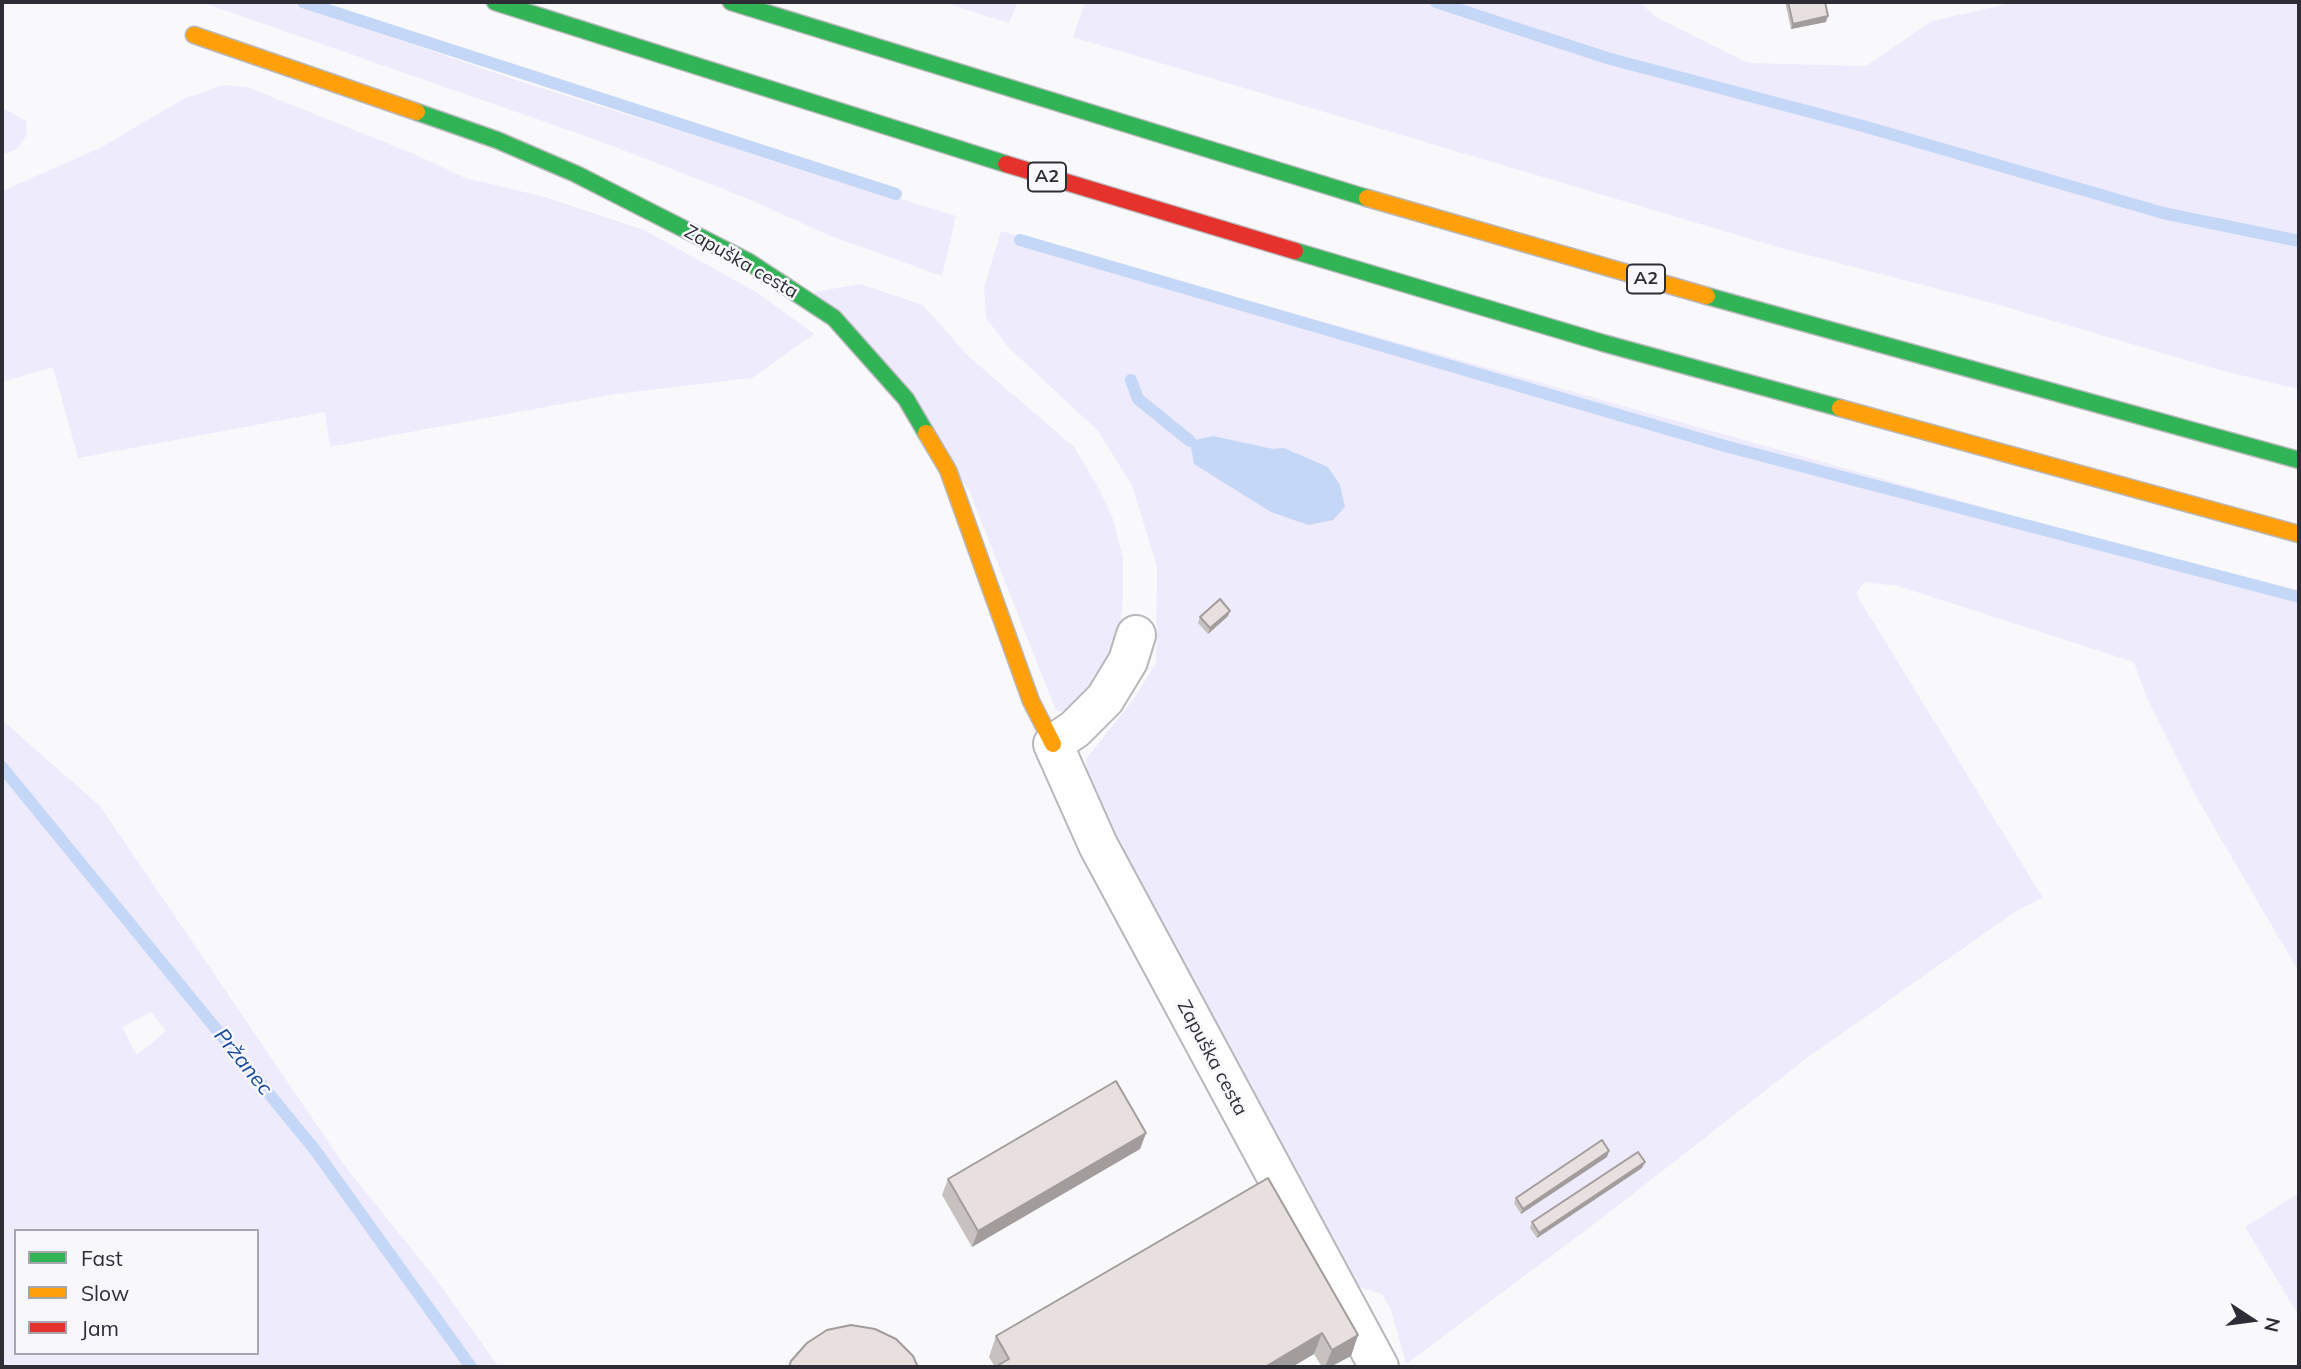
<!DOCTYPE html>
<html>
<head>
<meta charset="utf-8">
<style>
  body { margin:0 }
  #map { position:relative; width:2301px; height:1369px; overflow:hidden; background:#f9f9fb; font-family:Mulish,sans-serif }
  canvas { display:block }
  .frame { position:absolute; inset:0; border:4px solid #2e2c34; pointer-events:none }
  .legend { position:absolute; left:14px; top:1229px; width:245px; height:126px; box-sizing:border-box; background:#f8f8fc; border:2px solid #a7a6ac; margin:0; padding:9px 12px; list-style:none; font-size:21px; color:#2e2c34 }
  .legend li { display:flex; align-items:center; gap:14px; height:35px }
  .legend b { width:35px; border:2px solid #a7a6ac }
  .north { position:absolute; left:2217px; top:1285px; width:70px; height:70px; -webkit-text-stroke:5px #f8f8fc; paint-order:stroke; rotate:103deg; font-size:19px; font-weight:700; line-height:28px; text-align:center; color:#2e2c34 }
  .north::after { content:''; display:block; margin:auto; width:24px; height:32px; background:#2e2c34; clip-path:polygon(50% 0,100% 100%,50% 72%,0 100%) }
</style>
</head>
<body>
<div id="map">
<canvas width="2301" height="1369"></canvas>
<div class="frame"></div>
<ul class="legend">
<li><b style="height:9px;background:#30b455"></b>Fast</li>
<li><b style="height:9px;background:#ff9f0a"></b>Slow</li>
<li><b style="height:9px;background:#e5322d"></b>Jam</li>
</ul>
<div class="north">N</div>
</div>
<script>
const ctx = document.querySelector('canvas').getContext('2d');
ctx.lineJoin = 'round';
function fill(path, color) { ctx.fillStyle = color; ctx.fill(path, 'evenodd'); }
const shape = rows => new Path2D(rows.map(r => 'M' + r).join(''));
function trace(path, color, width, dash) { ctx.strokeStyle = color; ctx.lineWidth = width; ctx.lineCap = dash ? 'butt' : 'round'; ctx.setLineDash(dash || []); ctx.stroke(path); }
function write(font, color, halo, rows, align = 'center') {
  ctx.font = font + ' Mulish,sans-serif'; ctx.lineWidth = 5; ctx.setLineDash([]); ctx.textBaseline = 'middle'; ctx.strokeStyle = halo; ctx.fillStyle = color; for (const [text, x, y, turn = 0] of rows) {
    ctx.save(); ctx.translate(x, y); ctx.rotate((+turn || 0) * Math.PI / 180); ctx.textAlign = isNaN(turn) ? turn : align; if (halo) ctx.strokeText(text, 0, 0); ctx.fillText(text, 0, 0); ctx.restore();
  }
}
fill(shape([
  [201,2,289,2,522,82,956,216,942,276,831,236,744,197,597,140],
  [942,2,1018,2,1009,23],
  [1085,2,1639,2,1656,17,1748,63,1866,66,1932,21,2017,2,2299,2,2299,389,2223,371,1996,304,1781,248,1073,37],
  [224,85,247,87,416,155,465,178,545,197,644,230,758,293,814,334,752,378,615,394,330,447,325,412,78,458,53,367,2,382,2,191,100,148,183,99],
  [2,108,26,121,27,134,18,148,2,155],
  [1001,231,2299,596,2299,972,2197,798,2147,698,2134,662,1898,586,1864,582,1856,594,2043,898,2016,911,1807,1058,1593,1225,1406,1364,1391,1310,1382,1294,1352,1285,1168,952,1088,779,1086,759,1133,700,1156,663,1157,567,1132,485,1097,430,1008,347,986,318,984,287],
  [860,284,923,305,969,357,1074,447,1098,487,1113,519,1123,558,1123,597,1119,637,1114,659,1078,704,1065,712,1056,711,969,490,814,292],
  [2,720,100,806,344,1165,435,1278,499,1367,2,1367],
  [151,1012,166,1031,137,1055,122,1027],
  [16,1231,257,1231,257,1353,16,1353],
  [2299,1193,2299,1316,2245,1227]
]), '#eeebfd');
fill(shape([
  [1213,436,1273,449,1284,448,1328,467,1340,485,1345,507,1333,520,1308,525,1271,512,1194,464,1190,441]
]), '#c4d7f6');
trace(shape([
  [303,2,896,194],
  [1436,2,1607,58,1863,126,2163,213,2299,241],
  [1020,240,1725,446,2299,597],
  [1131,380,1138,399,1190,441],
  [2,767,315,1150,471,1367]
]), '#c4d7f6', 12);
const street = shape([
  [1136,635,1128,661,1105,699,1075,729,1053,744,1098,845,1379,1367]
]);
const fast = shape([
  [495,2,1006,164],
  [731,2,1367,198],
  [417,112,497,140,576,174,749,262,834,318,906,399,926,433],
  [1295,251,1603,343,1840,408],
  [1707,296,2299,460]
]);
const slow = shape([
  [194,35,417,112],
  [1367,198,1707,296],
  [1840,408,2299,534],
  [926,433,948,470,1031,701,1053,744]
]);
const jam = shape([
  [1006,164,1295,251]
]);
trace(street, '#b8b8bc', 42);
trace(fast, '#b8b8bc', 19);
trace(slow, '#b8b8bc', 19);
trace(jam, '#b8b8bc', 19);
trace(street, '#fefefe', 38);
trace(fast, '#30b455', 16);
trace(slow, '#ff9f0a', 16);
trace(jam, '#e5322d', 16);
fill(shape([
  [1785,2,1825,2,1826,22,1791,29],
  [1228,616,1208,634,1198,623,1200,617],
  [1146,1133,1140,1149,972,1247,942,1195,948,1179],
  [1607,1157,1521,1214,1514,1203,1516,1198],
  [1642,1168,1537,1238,1530,1228,1532,1222],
  [1268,1178,1358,1335,1351,1356,1330,1367,1322,1367,1314,1354,1292,1367,995,1367,989,1357,996,1336]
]), '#c7c1c0');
fill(shape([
  [1828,16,1826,22,1791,29,1793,24],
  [1230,611,1228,616,1208,634,1210,628],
  [1146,1133,1140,1149,972,1247,978,1231],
  [1609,1151,1607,1157,1521,1214,1523,1209],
  [1645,1162,1642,1168,1537,1238,1539,1233],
  [1322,1333,1314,1354,1292,1367,1265,1367],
  [1358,1335,1351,1356,1330,1367,1325,1367,1332,1350]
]), '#a29d9c');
const building = shape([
  [1788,2,1825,2,1828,16,1793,24,1788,2],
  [1220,599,1230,611,1210,628,1200,617,1220,599],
  [1116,1081,1146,1133,978,1231,948,1179,1116,1081],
  [1602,1140,1609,1151,1523,1209,1516,1198,1602,1140],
  [1638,1152,1645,1162,1539,1233,1532,1222,1638,1152],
  [1268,1178,1358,1335,1332,1350,1322,1333,1265,1367,998,1367,997,1366,1009,1359,996,1336,1268,1178],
  [851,1325,875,1329,896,1339,913,1356,918,1367,789,1367,791,1361,807,1343,827,1330,851,1325]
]);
fill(building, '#e7e0df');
trace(building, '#a29d9c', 2);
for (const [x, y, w] of [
  [1047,177,38],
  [1646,279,38]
]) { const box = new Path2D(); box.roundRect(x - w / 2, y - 14.5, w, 29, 5); ctx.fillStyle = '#f8f8fc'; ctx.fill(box); trace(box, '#2e2c34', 2); }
write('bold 18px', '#2e2c34', null, [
  ["A2",1047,177],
  ["A2",1646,279]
]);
write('19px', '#2e2c34', '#f8f8fc', [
  ["Zapuška cesta",741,262,30],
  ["Zapuška cesta",1212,1058,62]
]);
write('italic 21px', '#17499a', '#f8f8fc', [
  ["Pržanec",243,1062,51]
]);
</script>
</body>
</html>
